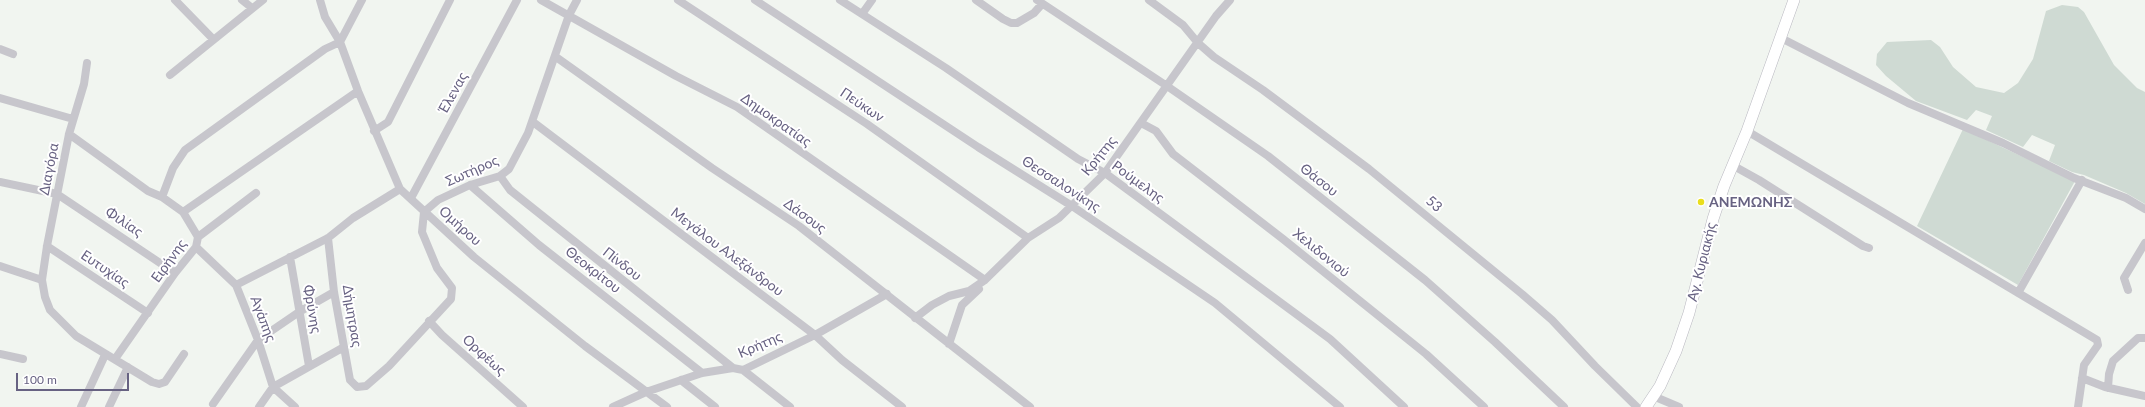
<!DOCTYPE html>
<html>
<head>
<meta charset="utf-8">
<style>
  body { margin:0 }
  #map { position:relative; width:2145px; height:407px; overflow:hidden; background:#f1f5f0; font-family:Lato,sans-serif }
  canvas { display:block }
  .scale { position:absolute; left:16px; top:373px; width:113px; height:18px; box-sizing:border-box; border:2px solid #676282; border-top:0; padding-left:5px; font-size:12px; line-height:14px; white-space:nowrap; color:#676282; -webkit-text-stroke:3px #fff; paint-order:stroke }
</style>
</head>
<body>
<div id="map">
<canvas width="2145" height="407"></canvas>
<div class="scale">100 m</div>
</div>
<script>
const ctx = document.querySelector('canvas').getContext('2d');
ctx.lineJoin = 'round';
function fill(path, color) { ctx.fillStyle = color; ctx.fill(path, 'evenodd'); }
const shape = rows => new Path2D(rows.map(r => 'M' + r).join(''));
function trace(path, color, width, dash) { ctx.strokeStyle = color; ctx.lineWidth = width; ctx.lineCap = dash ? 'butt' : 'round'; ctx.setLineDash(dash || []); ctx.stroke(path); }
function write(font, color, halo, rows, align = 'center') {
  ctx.font = font + ' Lato,sans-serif'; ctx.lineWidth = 4; ctx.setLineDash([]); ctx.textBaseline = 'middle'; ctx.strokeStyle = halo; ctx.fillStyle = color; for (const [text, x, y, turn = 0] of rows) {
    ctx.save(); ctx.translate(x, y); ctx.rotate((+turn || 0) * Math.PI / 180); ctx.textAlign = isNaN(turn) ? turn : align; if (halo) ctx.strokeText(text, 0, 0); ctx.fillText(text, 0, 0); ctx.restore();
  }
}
fill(shape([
  [2062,5,2078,7,2084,12,2114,65,2137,88,2145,92,2145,204,2126,193,2084,175,2072,172,2049,161,2055,145,2032,135,2023,147,1986,130,1992,116,1976,110,1967,120,1916,101,1886,76,1876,65,1877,54,1887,42,1931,40,1940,47,1953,67,1976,87,2004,93,2018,83,2033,59,2046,11],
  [1963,129,2075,181,2018,285,1917,226]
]), '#cfdad3');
const secondary = shape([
  [1646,407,1660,386,1676,351,1689,313,1713,219,1724,186,1747,131,1794,0]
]);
trace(secondary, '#b9b8c0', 12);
trace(shape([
  [175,0,213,39],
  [242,0,252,8],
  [320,0,325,17,340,42,358,91,400,189,474,257,585,346,667,407],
  [541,0,676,76,737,107,985,280],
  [678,0,867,124,1028,238],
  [755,0,978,147,1072,206,1215,303,1340,407],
  [840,0,946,68,1078,159,1105,173,1330,339,1404,407],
  [976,0,1003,19,1011,23,1017,23,1034,13,1042,4],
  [1037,0,1167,86,1268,156,1425,280,1495,342,1564,407],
  [1149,0,1183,25,1198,43,1214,57,1263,90,1369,169,1522,294,1552,320,1595,366,1637,407],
  [862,14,872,0],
  [1781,38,1908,103,2003,143,2074,178,2126,198,2145,209],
  [0,49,13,54],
  [556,57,712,168,799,226,1030,407],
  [87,63,84,84,69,134,47,246,42,280,45,297,50,310,76,336,152,382,159,384,165,382,184,354],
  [170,75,263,0],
  [0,98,73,119],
  [533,122,815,335,842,360,902,407],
  [1141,123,1156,131,1173,154,1283,239,1426,354,1484,407],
  [374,131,388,122,450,0],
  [1747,131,2097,340,2098,345,2084,365,2078,407],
  [69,134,148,191,162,197,183,212,198,237],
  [1732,165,1759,180,1863,246,1869,248],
  [500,176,510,190,733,368],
  [0,182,57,194,175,273],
  [470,185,539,245,702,373],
  [162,197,173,168,185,150,325,49,340,42,362,0],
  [411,198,517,0],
  [183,212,358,91],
  [328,238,334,292,350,380,357,387,366,386,389,366,451,299,452,288,437,268,422,232,424,212,438,200,470,185,500,176,509,169,528,133,569,15,577,0],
  [47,246,148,313],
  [196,247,236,285,258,340,273,387,295,407],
  [290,257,309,366],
  [0,266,42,280],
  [236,285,328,238,353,218,400,189],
  [2128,290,2124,278,2145,243],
  [2018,293,2082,180],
  [915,318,932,305,949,296,969,291,985,280,1028,238,1059,218,1105,173,1216,16,1230,0],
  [429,321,442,335,523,407],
  [949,344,962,305,979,289],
  [0,354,23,359],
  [115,359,175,273,196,247,198,237,256,193],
  [743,370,790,407],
  [2082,378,2105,387,2145,396],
  [681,380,715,407],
  [2108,388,2109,374,2113,361,2138,338,2145,338],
  [1653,396,1679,407],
  [213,404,258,340,299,312,334,292],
  [81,407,105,355],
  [109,407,128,367],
  [259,407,273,387,344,347],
  [613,407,646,392,702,373,733,368,743,370,815,335,887,294]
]), '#c7c6cc', 8);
trace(secondary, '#fff', 11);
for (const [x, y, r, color] of [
  [1701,202,4,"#e9de1c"]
]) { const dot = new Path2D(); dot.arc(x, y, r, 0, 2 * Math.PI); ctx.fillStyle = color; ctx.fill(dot); trace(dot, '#fff', 1.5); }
write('14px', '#676282', '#fff', [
  ["Έλενας",453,93,-61],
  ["Πεύκων",862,105,34],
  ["Δημοκρατίας",776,120,35],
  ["Κρήτης",1099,156,-51],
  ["Διαγόρα",49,169,-79],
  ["Σωτήρος",472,171,-24],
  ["Θάσου",1319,180,38],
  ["Ρούμελης",1138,182,36],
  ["Θεσσαλονίκης",1061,184,33],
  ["53",1434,204,40],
  ["Δάσους",805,216,36],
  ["Φιλίας",124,222,34],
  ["Ομήρου",460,226,42],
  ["Μεγάλου Αλεξάνδρου",727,252,37],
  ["Χελιδονιού",1321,253,39],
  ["Ειρήνης",169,261,-54],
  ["Αγ. Κυριακής",1702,262,-76],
  ["Πίνδου",622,264,38],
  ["Ευτυχίας",105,269,34],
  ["Θεοκρίτου",593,270,38],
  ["Φρύνης",312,309,80],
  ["Δήμητρας",352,316,81],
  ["Αγάπης",263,319,69],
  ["Κρήτης",760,345,-23],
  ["Ορφέως",484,355,42]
]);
write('bold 14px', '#676282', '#fff', [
  ["ΑΝΕΜΩΝΗΣ",1709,202]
], 'left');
</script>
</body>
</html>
